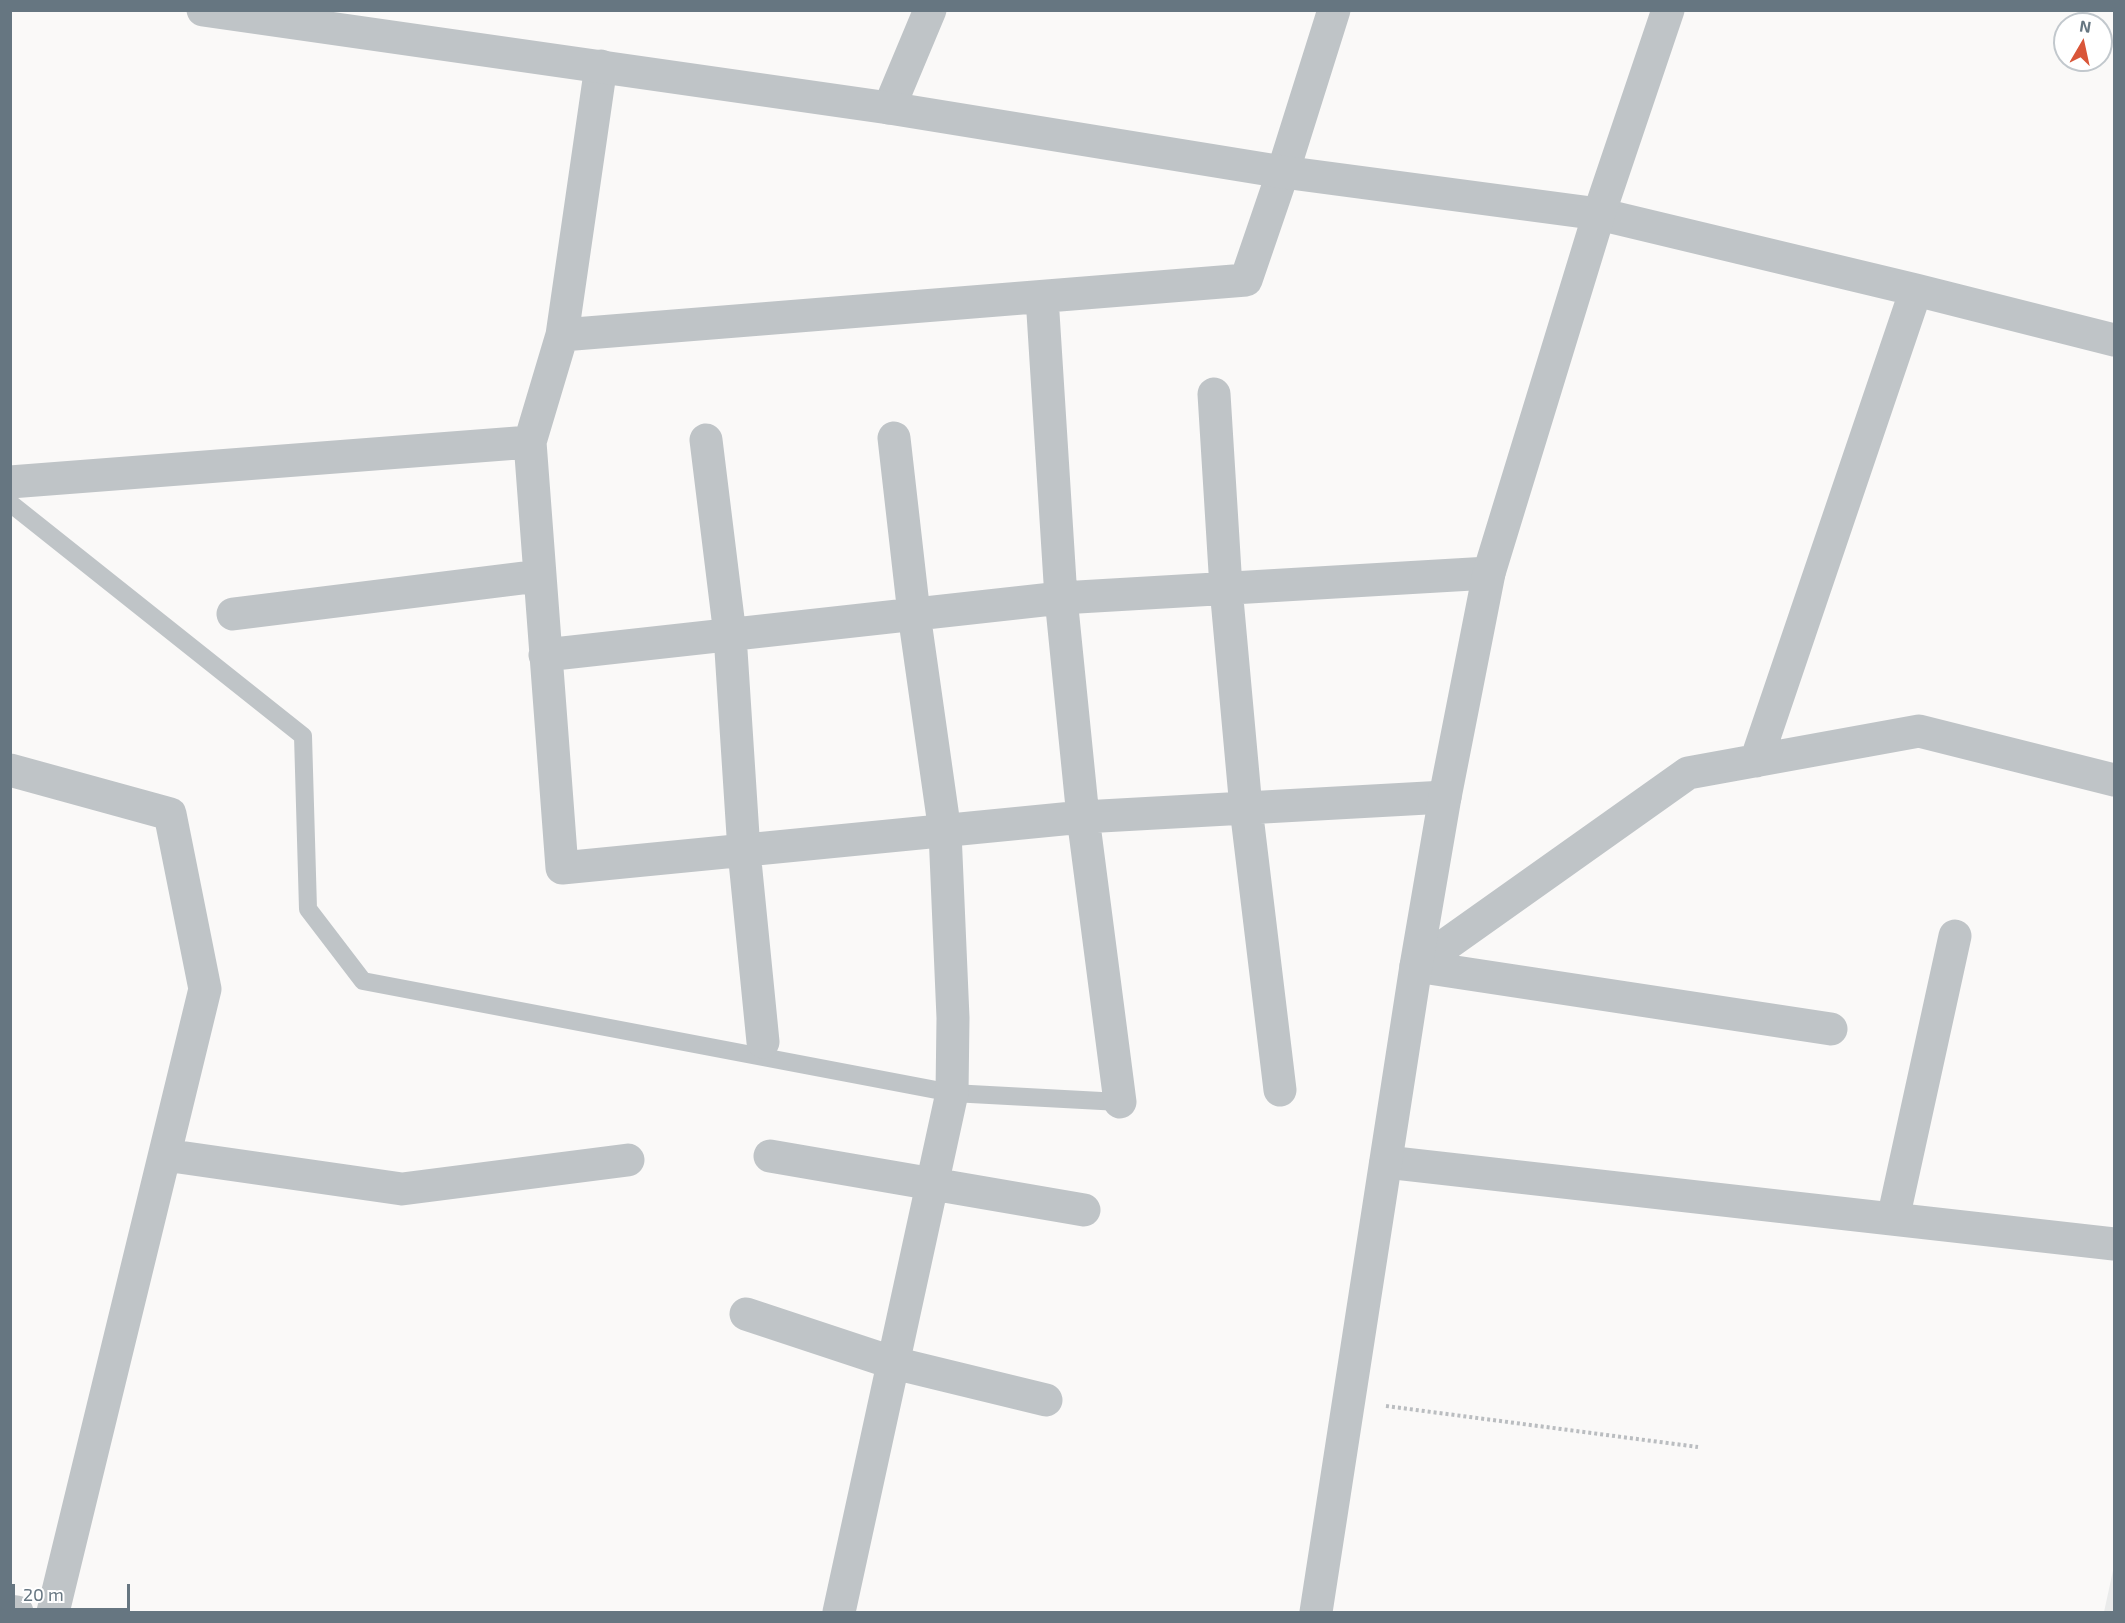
<!DOCTYPE html>
<html>
<head>
<meta charset="utf-8">
<style>
  body { margin:0 }
  #map { position:relative; width:2125px; height:1623px; overflow:hidden; background:#faf9f8; font-family:"Exo 2",sans-serif }
  canvas { display:block }
  .frame { position:absolute; inset:0; border:12px solid #667681; pointer-events:none }
  .north { position:absolute; left:2053px; top:12px; width:60px; height:60px; box-sizing:border-box; background:#fff; border:2px solid #c2c8cd; border-radius:50%; rotate:9deg; font-size:16px; font-weight:700; line-height:24px; text-align:center; color:#667681 }
  .north::after { content:''; display:block; margin:auto; width:21px; height:27px; background:#d95639; clip-path:polygon(50% 0,100% 100%,50% 72%,0 100%) }
  .scale { position:absolute; left:12px; top:1584px; width:118px; height:27px; box-sizing:border-box; border:3px solid #667681; border-top:0; padding-left:8px; font-size:18px; line-height:21px; white-space:nowrap; color:#667681; -webkit-text-stroke:4px #fff; paint-order:stroke }
</style>
</head>
<body>
<div id="map">
<canvas width="2125" height="1623"></canvas>
<div class="frame"></div>
<div class="north">N</div>
<div class="scale">20 m</div>
</div>
<script>
const ctx = document.querySelector('canvas').getContext('2d');
ctx.lineJoin = 'round';
function fill(path, color) { ctx.fillStyle = color; ctx.fill(path, 'evenodd'); }
const shape = rows => new Path2D(rows.map(r => 'M' + r).join(''));
function trace(path, color, width, dash) { ctx.strokeStyle = color; ctx.lineWidth = width; ctx.lineCap = dash ? 'butt' : 'round'; ctx.setLineDash(dash || []); ctx.stroke(path); }
fill(shape([
  [2114,1566,2114,1612,2104,1612]
]), '#eaebeb');
trace(shape([
  [1386,1406,1698,1447]
]), '#babdc0', 4, [3, 3]);
trace(shape([
  [10,503,303,736,308,909,363,981,952,1093,1120,1102]
]), '#bfc4c7', 18);
trace(shape([
  [601,66,562,335,530,442,562,868,1083,817,1445,797],
  [889,108,930,10],
  [1599,214,1916,290,2114,340],
  [1042,297,1061,598,1083,817,1120,1102],
  [562,335,1246,280,1283,172,1334,10],
  [1214,394,1226,588,1246,808,1280,1090],
  [706,440,730,635,744,851,763,1042],
  [10,482,530,442],
  [233,614,539,576],
  [545,655,1061,598,1489,573],
  [1756,761,1916,290],
  [10,770,170,814,205,989,53,1612],
  [1416,966,1688,773,1919,731,2114,780],
  [1416,966,1831,1029],
  [165,1155,402,1189,628,1160],
  [770,1156,1084,1210],
  [1386,1162,2114,1244],
  [1893,1219,1955,936],
  [746,1314,894,1363,1046,1400],
  [839,1612,952,1093,953,1018,945,832,914,614,894,438]
]), '#bfc4c7', 33);
trace(shape([
  [203,10,889,108,1283,172,1599,214],
  [10,1611,17,1612],
  [1316,1612,1416,966,1445,797,1489,573,1599,214,1668,10]
]), '#bfc4c7', 33);
</script>
</body>
</html>
